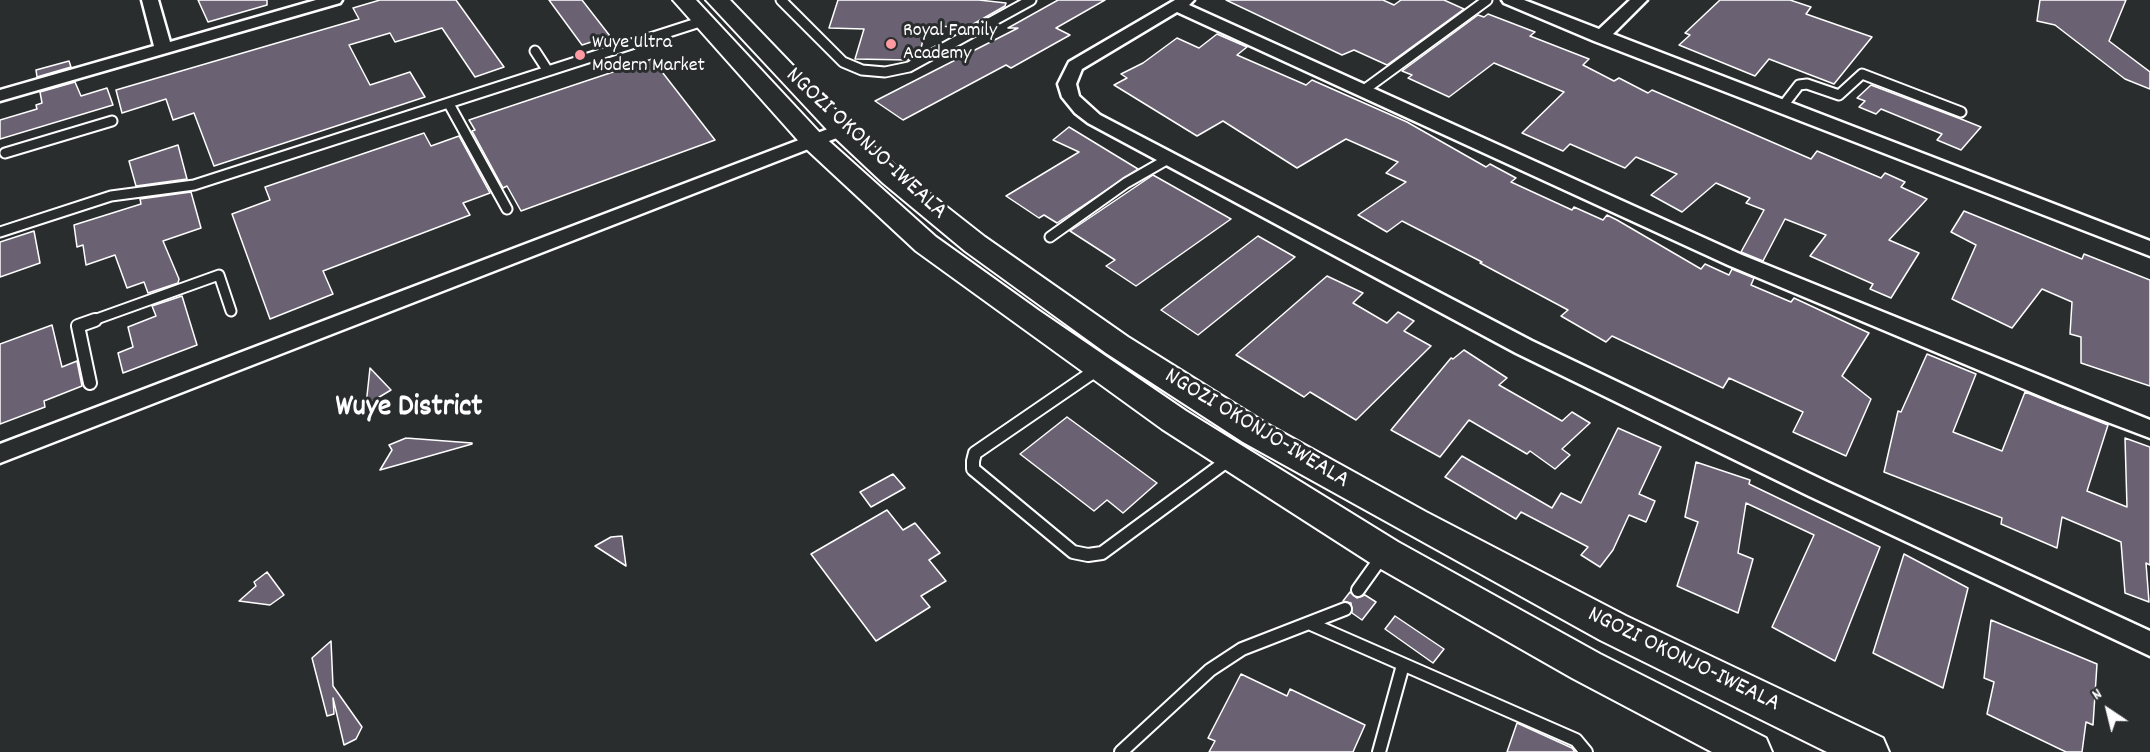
<!DOCTYPE html>
<html>
<head>
<meta charset="utf-8">
<style>
  body { margin:0 }
  #map { position:relative; width:2150px; height:752px; overflow:hidden; background:#2a2d2e; font-family:Dekko,sans-serif }
  canvas { display:block }
  .north { position:absolute; left:2078px; top:680px; width:60px; height:60px; -webkit-text-stroke:4px #2a2d2e; paint-order:stroke; rotate:325deg; font-size:16px; font-weight:700; line-height:24px; text-align:center; color:#fff }
  .north::after { content:''; display:block; margin:auto; width:21px; height:27px; background:#fff; clip-path:polygon(50% 0,100% 100%,50% 72%,0 100%) }
</style>
</head>
<body>
<div id="map">
<canvas width="2150" height="752"></canvas>
<div class="north">N</div>
</div>
<script>
const ctx = document.querySelector('canvas').getContext('2d');
ctx.lineJoin = 'round';
function fill(path, color) { ctx.fillStyle = color; ctx.fill(path, 'evenodd'); }
const shape = rows => new Path2D(rows.map(r => 'M' + r).join(''));
function trace(path, color, width, dash) { ctx.strokeStyle = color; ctx.lineWidth = width; ctx.lineCap = dash ? 'butt' : 'round'; ctx.setLineDash(dash || []); ctx.stroke(path); }
function write(font, color, halo, rows, align = 'center') {
  ctx.font = font + ' Dekko,sans-serif'; ctx.lineWidth = 6; ctx.setLineDash([]); ctx.textBaseline = 'middle'; ctx.strokeStyle = halo; ctx.fillStyle = color; for (const [text, x, y, turn = 0] of rows) {
    ctx.save(); ctx.translate(x, y); ctx.rotate((+turn || 0) * Math.PI / 180); ctx.textAlign = isNaN(turn) ? turn : align; if (halo) ctx.strokeText(text, 0, 0); ctx.fillText(text, 0, 0); ctx.restore();
  }
}
const building = shape([
  [198,0,267,0,267,5,208,22,198,0],
  [380,0,456,0,504,67,475,77,442,28,395,42,390,33,349,45,370,85,410,72,425,97,214,166,194,113,173,120,166,99,122,113,116,90,359,19,353,8,380,0],
  [549,0,582,0,610,36,582,45,549,0],
  [838,0,979,0,1006,3,1005,6,968,27,926,26,920,53,908,60,855,59,864,29,829,28,838,0],
  [1058,0,1105,0,1056,28,1070,35,1011,68,1006,65,903,120,875,101,1018,28,1008,28,1058,0],
  [1226,0,1383,0,1394,5,1401,0,1444,0,1464,9,1387,65,1354,50,1342,55,1226,0],
  [1720,0,1790,0,1811,7,1806,14,1872,37,1834,84,1769,59,1755,76,1679,45,1690,35,1685,33,1720,0],
  [2040,0,2126,0,2109,41,2150,72,2150,89,2125,79,2055,25,2037,21,2040,0],
  [1488,14,1535,32,1530,36,1589,59,1583,65,1614,81,1619,78,1648,93,1652,90,1811,159,1817,151,1881,178,1885,173,1905,182,1901,187,1927,199,1889,240,1919,253,1891,298,1870,289,1873,284,1810,256,1826,235,1785,219,1763,261,1741,252,1764,210,1746,203,1750,198,1716,183,1682,212,1651,195,1677,174,1636,157,1625,168,1570,144,1563,151,1522,133,1564,92,1494,63,1449,97,1408,78,1412,75,1402,71,1478,15,1484,17,1488,14],
  [1217,34,1247,47,1237,55,1306,85,1312,80,1407,122,1486,167,1490,164,1516,178,1511,182,1572,210,1574,207,1603,220,1607,215,1617,220,1701,269,1705,264,1729,275,1732,269,1754,278,1751,285,1791,302,1794,298,1869,333,1842,376,1871,399,1846,456,1793,432,1803,412,1729,378,1723,388,1612,336,1606,342,1561,316,1568,310,1480,263,1482,262,1402,221,1387,232,1358,215,1406,182,1386,173,1398,162,1346,139,1297,168,1223,121,1197,136,1114,85,1127,78,1121,74,1143,63,1177,38,1199,48,1217,34],
  [652,59,715,140,521,211,507,186,503,188,472,131,475,130,469,120,652,59],
  [69,61,71,67,37,77,36,70,69,61],
  [75,82,81,96,107,88,113,105,0,139,0,120,37,109,36,105,42,103,40,92,75,82],
  [1871,85,1961,119,1981,127,1961,150,1937,140,1942,134,1881,109,1876,114,1859,107,1865,101,1857,98,1871,85],
  [1069,127,1138,169,1057,223,1044,215,1039,218,1006,196,1079,152,1053,140,1069,127],
  [424,133,431,146,459,136,490,193,463,203,470,215,323,271,333,294,270,319,232,214,270,200,265,187,424,133],
  [178,145,187,179,136,186,129,161,178,145],
  [1153,175,1231,219,1136,286,1106,266,1115,260,1070,231,1153,175],
  [191,192,201,228,163,241,179,279,178,283,148,293,144,282,127,288,115,255,86,265,83,245,77,247,74,225,141,204,140,199,191,192],
  [1964,211,2082,259,2084,254,2150,280,2150,386,2081,363,2081,337,2070,334,2072,302,2042,289,2012,328,1952,299,1976,245,1951,232,1964,211],
  [34,231,40,263,0,277,0,242,34,231],
  [1258,236,1295,257,1198,335,1161,310,1258,236],
  [1327,276,1363,293,1353,303,1387,323,1398,312,1414,321,1404,331,1431,346,1356,420,1310,392,1304,397,1236,355,1327,276],
  [182,296,197,345,123,373,118,353,133,347,128,327,156,316,152,306,182,296],
  [52,325,62,367,77,361,82,386,44,401,45,407,0,424,0,344,52,325],
  [1464,350,1507,378,1499,385,1562,421,1572,412,1590,423,1562,449,1570,455,1555,469,1530,451,1527,454,1469,420,1440,457,1391,430,1451,358,1453,359,1464,350],
  [1927,354,1976,374,1953,432,2002,451,2025,392,2108,425,2087,491,2127,507,2125,438,2150,447,2150,565,2146,563,2149,602,2125,593,2121,542,2062,517,2057,548,2001,524,2002,518,1884,472,1898,411,1901,412,1927,354],
  [370,368,391,390,366,405,370,368],
  [1067,417,1157,483,1123,513,1107,500,1094,511,1020,454,1067,417],
  [1618,428,1661,447,1639,494,1655,501,1646,522,1629,515,1613,550,1600,567,1581,555,1588,547,1521,512,1516,519,1445,477,1462,456,1552,508,1561,493,1581,503,1618,428],
  [406,438,472,443,472,444,380,470,392,450,389,445,406,438],
  [1696,462,1750,480,1749,484,1880,547,1835,661,1772,627,1814,535,1746,503,1738,553,1753,559,1738,613,1677,586,1698,522,1685,517,1696,462],
  [893,474,905,488,871,507,860,492,893,474],
  [887,510,903,530,915,523,940,553,929,560,946,581,921,596,930,607,876,641,811,554,887,510],
  [622,536,626,566,595,546,611,537,622,536],
  [1904,554,1968,588,1943,688,1873,653,1904,554],
  [267,572,284,595,270,605,239,601,256,586,254,582,267,572],
  [1350,592,1357,598,1365,595,1376,602,1362,620,1352,613,1351,603,1343,601,1350,592],
  [1395,616,1444,649,1433,663,1385,629,1395,616],
  [1991,620,2097,664,2093,725,2086,722,2082,752,2066,752,1987,714,1994,682,1984,678,1991,620],
  [331,641,333,686,362,727,356,739,344,745,333,698,334,714,327,716,312,658,331,641],
  [1241,674,1287,696,1290,689,1365,725,1353,752,1209,752,1215,741,1208,738,1241,674],
  [1517,723,1572,748,1575,752,1507,752,1517,723]
]);
fill(building, '#6a6272');
trace(building, '#fff', 1.5);
const laneFar1 = shape([
  [781,0,843,62,862,70,885,72,909,67,1031,0],
  [535,51,548,71],
  [1364,90,1487,0],
  [449,104,507,209],
  [1782,107,1799,85,1807,84,1839,95,1862,74,1961,112],
  [5,153,112,121],
  [0,232,111,196,194,185,703,21],
  [1050,237,1126,183,1168,159],
  [91,321,219,275,231,311]
]);
const lane = shape([
  [1099,368,975,453,973,461,973,469,1073,552,1088,555,1102,553,1231,458],
  [90,383,78,326,95,320],
  [1358,590,1383,555],
  [1311,624,1576,740,1586,752],
  [1121,752,1210,670,1242,649,1345,609],
  [1379,752,1403,665]
]);
const street = shape([
  [142,0,158,0,170,42,316,0,342,0,340,3,0,101,0,90,154,46,142,0],
  [1175,0,1194,0,1189,5,1742,255,2150,420,2150,438,2060,404,1728,265,1177,12,1082,69,1076,84,1079,96,1100,115,1532,341,1827,482,2150,631,2150,656,1809,496,1516,353,1088,123,1075,113,1062,97,1058,84,1069,62,1175,0],
  [1502,0,1524,0,1599,29,1630,0,1647,0,1613,34,2150,241,2150,256,1594,41,1504,3,1502,0],
  [841,124,850,130,847,134,0,463,0,444,841,124]
]);
const secondary = shape([
  [673,0,696,0,821,134,936,237,1038,310,1186,411,1398,542,1600,654,1766,738,1772,752,1712,752,1572,678,1372,564,1162,429,916,251,803,146,673,0],
  [706,0,730,0,850,125,901,171,985,237,1128,337,1267,424,1426,512,1626,616,1883,738,1889,752,1827,752,1600,640,1243,442,1106,353,965,251,883,183,832,135,706,0]
]);
trace(laneFar1, '#fff', 13);
trace(lane, '#fff', 16);
trace(street, '#fff', 5);
trace(secondary, '#fff', 4);
trace(laneFar1, '#2a2d2e', 9);
trace(lane, '#2a2d2e', 12);
fill(street, '#2a2d2e');
fill(secondary, '#2a2d2e');
for (const [x, y, r, color] of [
  [891,44,6,"#ff9aa2"],
  [580,55,6,"#ff9aa2"]
]) { const dot = new Path2D(); dot.arc(x, y, r, 0, 2 * Math.PI); ctx.fillStyle = color; ctx.fill(dot); trace(dot, '#2a2d2e', 2); }
write('20px', '#fff', '#2a2d2e', [
  ["Royal Family",903,32],
  ["Academy",903,55],
  ["Wuye Ultra",592,44],
  ["Modern Market",592,67]
], 'left');
write('24px', '#fff', '#2a2d2e', [
  ["NGOZI OKONJO-IWEALA",865,145,43],
  ["NGOZI OKONJO-IWEALA",1256,430,31],
  ["NGOZI OKONJO-IWEALA",1683,661,26]
]);
write('bold 30px', '#fff', '#2a2d2e', [
  ["Wuye District",409,410]
]);
</script>
</body>
</html>
